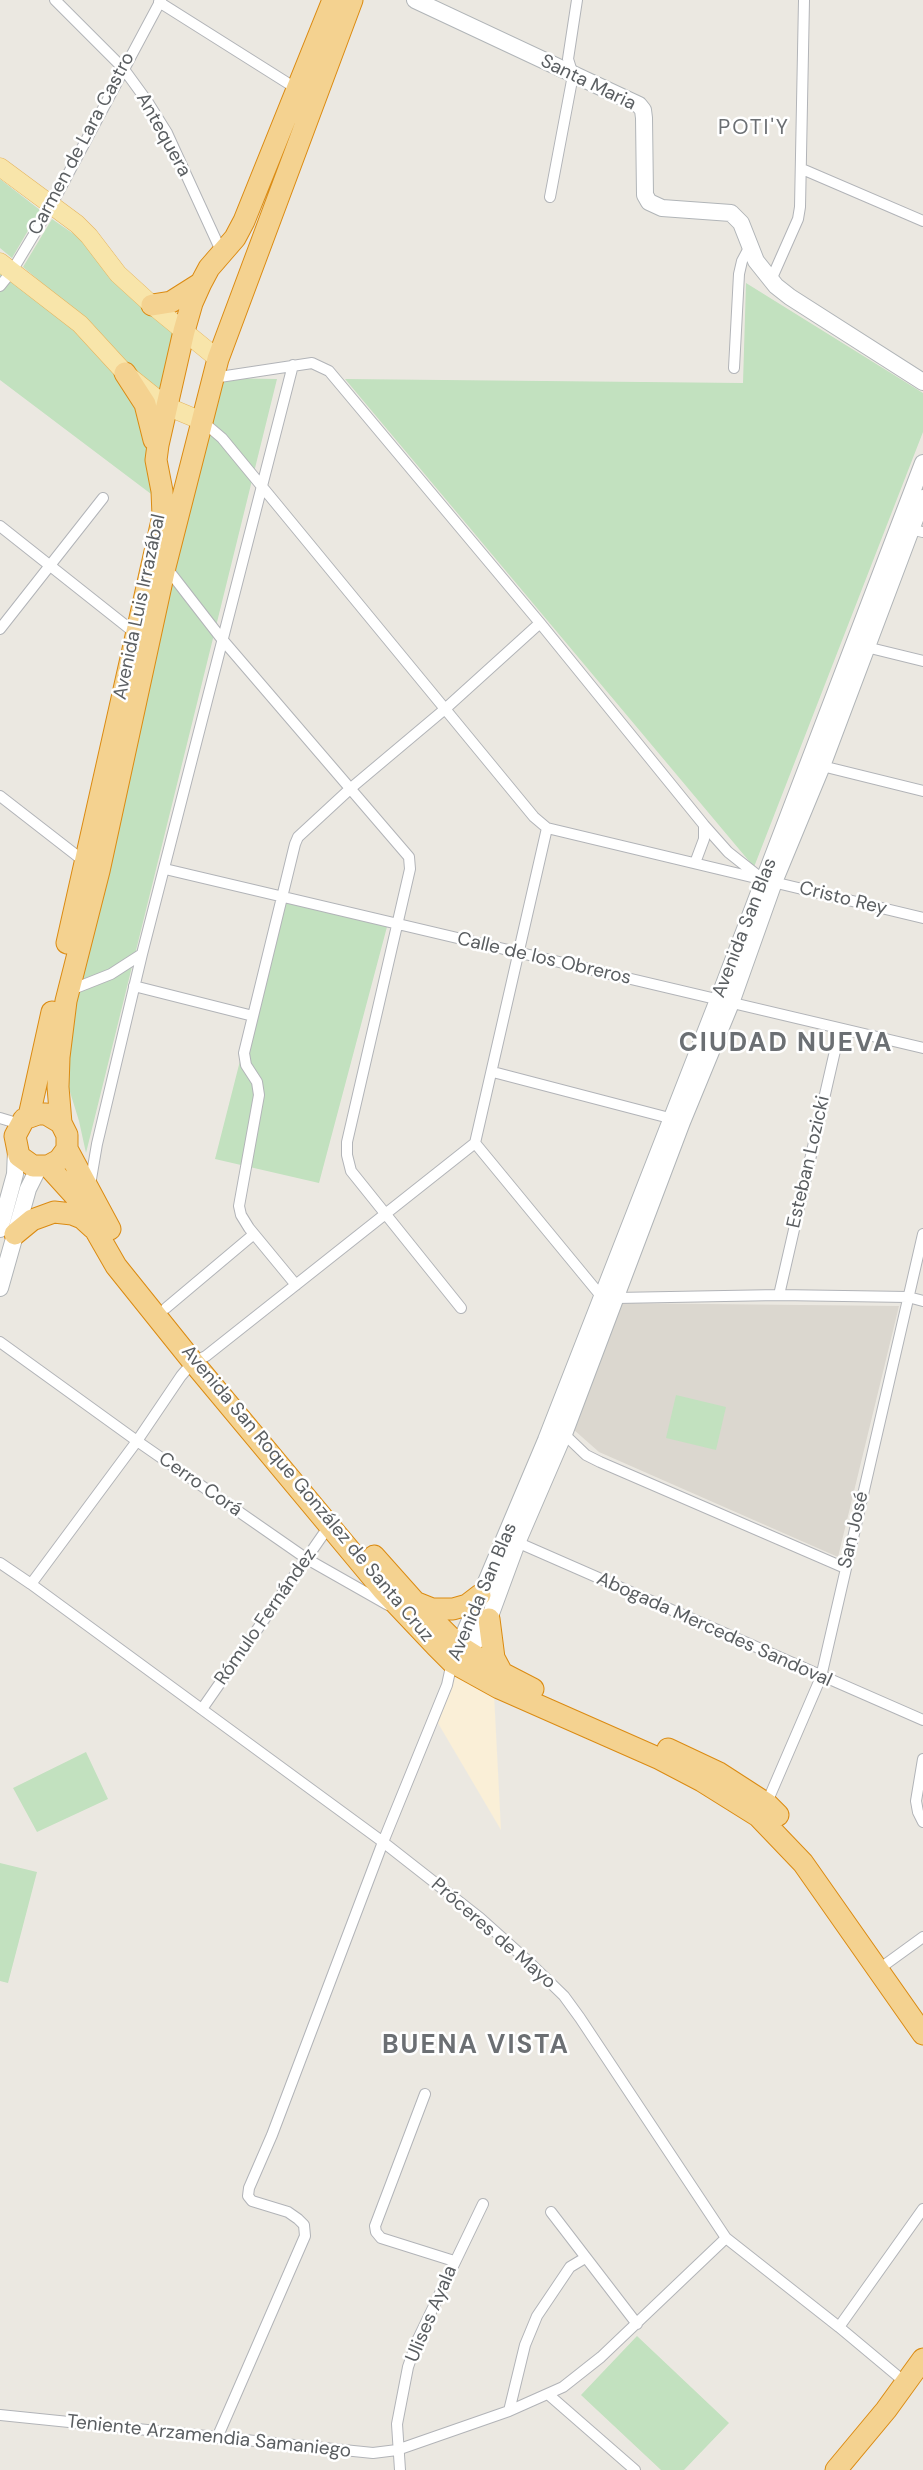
<!DOCTYPE html>
<html>
<head>
<meta charset="utf-8">
<style>
  body { margin:0 }
  canvas { display:block; background:#ebe8e1 }
</style>
</head>
<body>
<canvas width="923" height="2470"></canvas>
<script>
const ctx = document.querySelector('canvas').getContext('2d');
ctx.lineJoin = 'round';
function fill(path, color) { ctx.fillStyle = color; ctx.fill(path, 'evenodd'); }
const shape = rows => new Path2D(rows.map(r => 'M' + r).join(''));
function trace(path, color, width, dash) { ctx.strokeStyle = color; ctx.lineWidth = width; ctx.lineCap = dash ? 'butt' : 'round'; ctx.setLineDash(dash || []); ctx.stroke(path); }
function write(font, color, halo, rows, align = 'center') {
  ctx.font = font + ' "DM Sans",sans-serif'; ctx.lineWidth = 5; ctx.setLineDash([]); ctx.textBaseline = 'middle'; ctx.strokeStyle = halo; ctx.fillStyle = color; for (const [text, x, y, turn = 0] of rows) {
    ctx.save(); ctx.translate(x, y); ctx.rotate((+turn || 0) * Math.PI / 180); ctx.textAlign = isNaN(turn) ? turn : align; if (halo) ctx.strokeText(text, 0, 0); ctx.fillText(text, 0, 0); ctx.restore();
  }
}
fill(shape([
  [456,1670,494,1694,501,1830,435,1718]
]), '#faefd7');
fill(shape([
  [609,1303,899,1306,838,1557,599,1452,565,1422]
]), '#dbd7cf');
fill(shape([
  [0,179,40,210,12,258,0,248],
  [52,219,78,237,114,280,177,334,162,394,129,368,86,320,23,267],
  [0,262,137,389,163,503,0,380],
  [746,283,923,393,923,432,754,867,345,379,743,383],
  [213,378,277,379,86,1153,79,1121,66,1079,73,1015],
  [281,900,388,923,319,1183,215,1159],
  [676,1395,726,1407,716,1450,666,1438],
  [86,1752,108,1799,37,1832,13,1788],
  [0,1863,37,1872,8,1983,0,1981],
  [637,2336,729,2423,684,2470,661,2470,581,2395]
]), '#c2e1bf');
const street = shape([
  [55,0,123,68,147,101,167,133,222,253],
  [159,2,297,89],
  [802,169,923,221],
  [550,197,573,75,568,59,577,0],
  [771,280,798,219,800,207,804,0],
  [0,286,12,271,51,206,161,0],
  [734,368,739,274,742,261,750,246],
  [213,378,312,363,329,371,540,623,704,825,728,852,757,875],
  [202,421,222,438,534,817,547,828,923,918],
  [0,526,135,633],
  [905,528,923,532],
  [166,567,221,638,409,857,410,869,347,1142,347,1155,351,1171,461,1308],
  [0,629,103,498],
  [862,646,923,661],
  [818,765,923,791],
  [0,796,85,862],
  [695,863,704,839,704,825],
  [165,869,923,1048],
  [134,986,253,1016],
  [68,991,111,974,142,954],
  [493,1072,677,1120],
  [0,1118,20,1124],
  [475,1143,601,1296],
  [90,1185,97,1144,142,954,293,365],
  [296,1285,249,1228,241,1215,239,1206,259,1095,257,1082,246,1065,244,1053,295,844,298,837,351,788,445,709,540,623],
  [779,1295,840,1029],
  [616,1298,779,1295,908,1297,923,1301],
  [166,1308,254,1234],
  [0,1342,137,1441,307,1559,388,1605],
  [562,1432,586,1455,600,1462,845,1568],
  [512,1540,923,1720],
  [0,1563,31,1584,383,1842,480,1918,529,1962,564,1996,580,2018,726,2238,839,2327,906,2383],
  [31,1584,137,1441,181,1376,193,1362,206,1356,475,1143,547,828],
  [202,1709,329,1526],
  [923,1759,916,1801,918,1812,923,1822],
  [765,1807,821,1677,923,1234],
  [879,1969,923,1937],
  [425,2094,375,2226,376,2232,381,2238,454,2261],
  [551,2212,637,2324],
  [839,2327,923,2209],
  [549,2395,635,2470],
  [509,2411,525,2345,537,2316,570,2267,585,2258],
  [0,2415,373,2453,397,2450,509,2411,563,2387,601,2357,726,2238],
  [217,2438,305,2236,304,2225,298,2219,288,2212,252,2201,248,2196,249,2188,272,2135,383,1842,447,1685,452,1662],
  [400,2470,397,2424,408,2367,417,2341,483,2204]
]);
const secondary = shape([
  [415,0,639,105,643,110,644,118,645,195,649,202,662,208,731,213,741,223,756,261,776,286,790,297,923,382],
  [0,1229,15,1174,16,1150],
  [0,1288,28,1189,39,1167],
  [456,1653,546,1440,718,1000,923,463],
  [463,1662,489,1619,517,1543,564,1434,682,1122,731,1003,774,882,822,766,923,498]
]);
const primary = shape([
  [0,167,77,224,89,236,118,274,152,305,218,359],
  [0,262,80,324,125,373,166,406,202,421]
]);
const highway = shape([
  [152,305,171,302,201,283],
  [125,373,145,404,154,440],
  [67,943,163,516,162,491,156,460,158,445,184,331,192,303,201,283,209,268,235,238,244,221,333,0],
  [29,1116,52,1012],
  [61,1123,46,1114,38,1114,24,1119,15,1136,19,1156,33,1166,48,1166,59,1160,67,1149,67,1135,61,1123,58,1087,59,1057,66,1001,99,871,165,567,218,359,352,0],
  [67,1149,110,1229],
  [48,1166,77,1198,116,1266,193,1362,383,1590,436,1646,452,1662,499,1688,660,1759,702,1781,758,1816,803,1863,923,2034],
  [15,1234,32,1220,54,1212,72,1214,82,1218,93,1228],
  [374,1556,415,1602,459,1646,502,1673,533,1689],
  [417,1603,432,1609,453,1609,467,1605,480,1595],
  [489,1619,494,1658,502,1673],
  [668,1749,719,1773,767,1804,778,1815],
  [836,2470,886,2410,923,2359]
]);
trace(street, '#b2b4b8', 12);
trace(secondary, '#b1b5b8', 18);
trace(primary, '#e5b560', 19);
trace(highway, '#db8b12', 23);
trace(street, '#fff', 10);
trace(secondary, '#fff', 16);
trace(primary, '#f8e5aa', 18);
trace(highway, '#f4d290', 21);
write('19px', '#5a5e61', '#fff', [
  ["Santa Maria",588,83,26],
  ["Antequera",163,135,61],
  ["Carmen de Lara Castro",82,144,-62],
  ["Avenida Luis Irrazábal",140,607,-78],
  ["Cristo Rey",843,899,14],
  ["Avenida San Blas",745,928,-69],
  ["Calle de los Obreros",544,959,13],
  ["Esteban Lozicki",809,1162,-77],
  ["Cerro Corá",200,1485,35],
  ["Avenida San Roque González de Santa Cruz",307,1494,50],
  ["San José",854,1530,-77],
  ["Avenida San Blas",483,1592,-67],
  ["Rómulo Fernández",266,1617,-55],
  ["Abogada Mercedes Sandoval",714,1630,24],
  ["Próceres de Mayo",493,1934,41],
  ["Ulises Ayala",432,2314,-67],
  ["Teniente Arzamendia Samaniego",209,2437,6]
]);
ctx.letterSpacing = '2px';
write('21px', '#6b6f73', '#fff', [
  ["POTI'Y",754,128]
]);
ctx.letterSpacing = '0px';
ctx.letterSpacing = '2px';
write('bold 26px', '#6b6f73', '#fff', [
  ["CIUDAD NUEVA",786,1044],
  ["BUENA VISTA",476,2046]
]);
ctx.letterSpacing = '0px';
</script>
</body>
</html>
